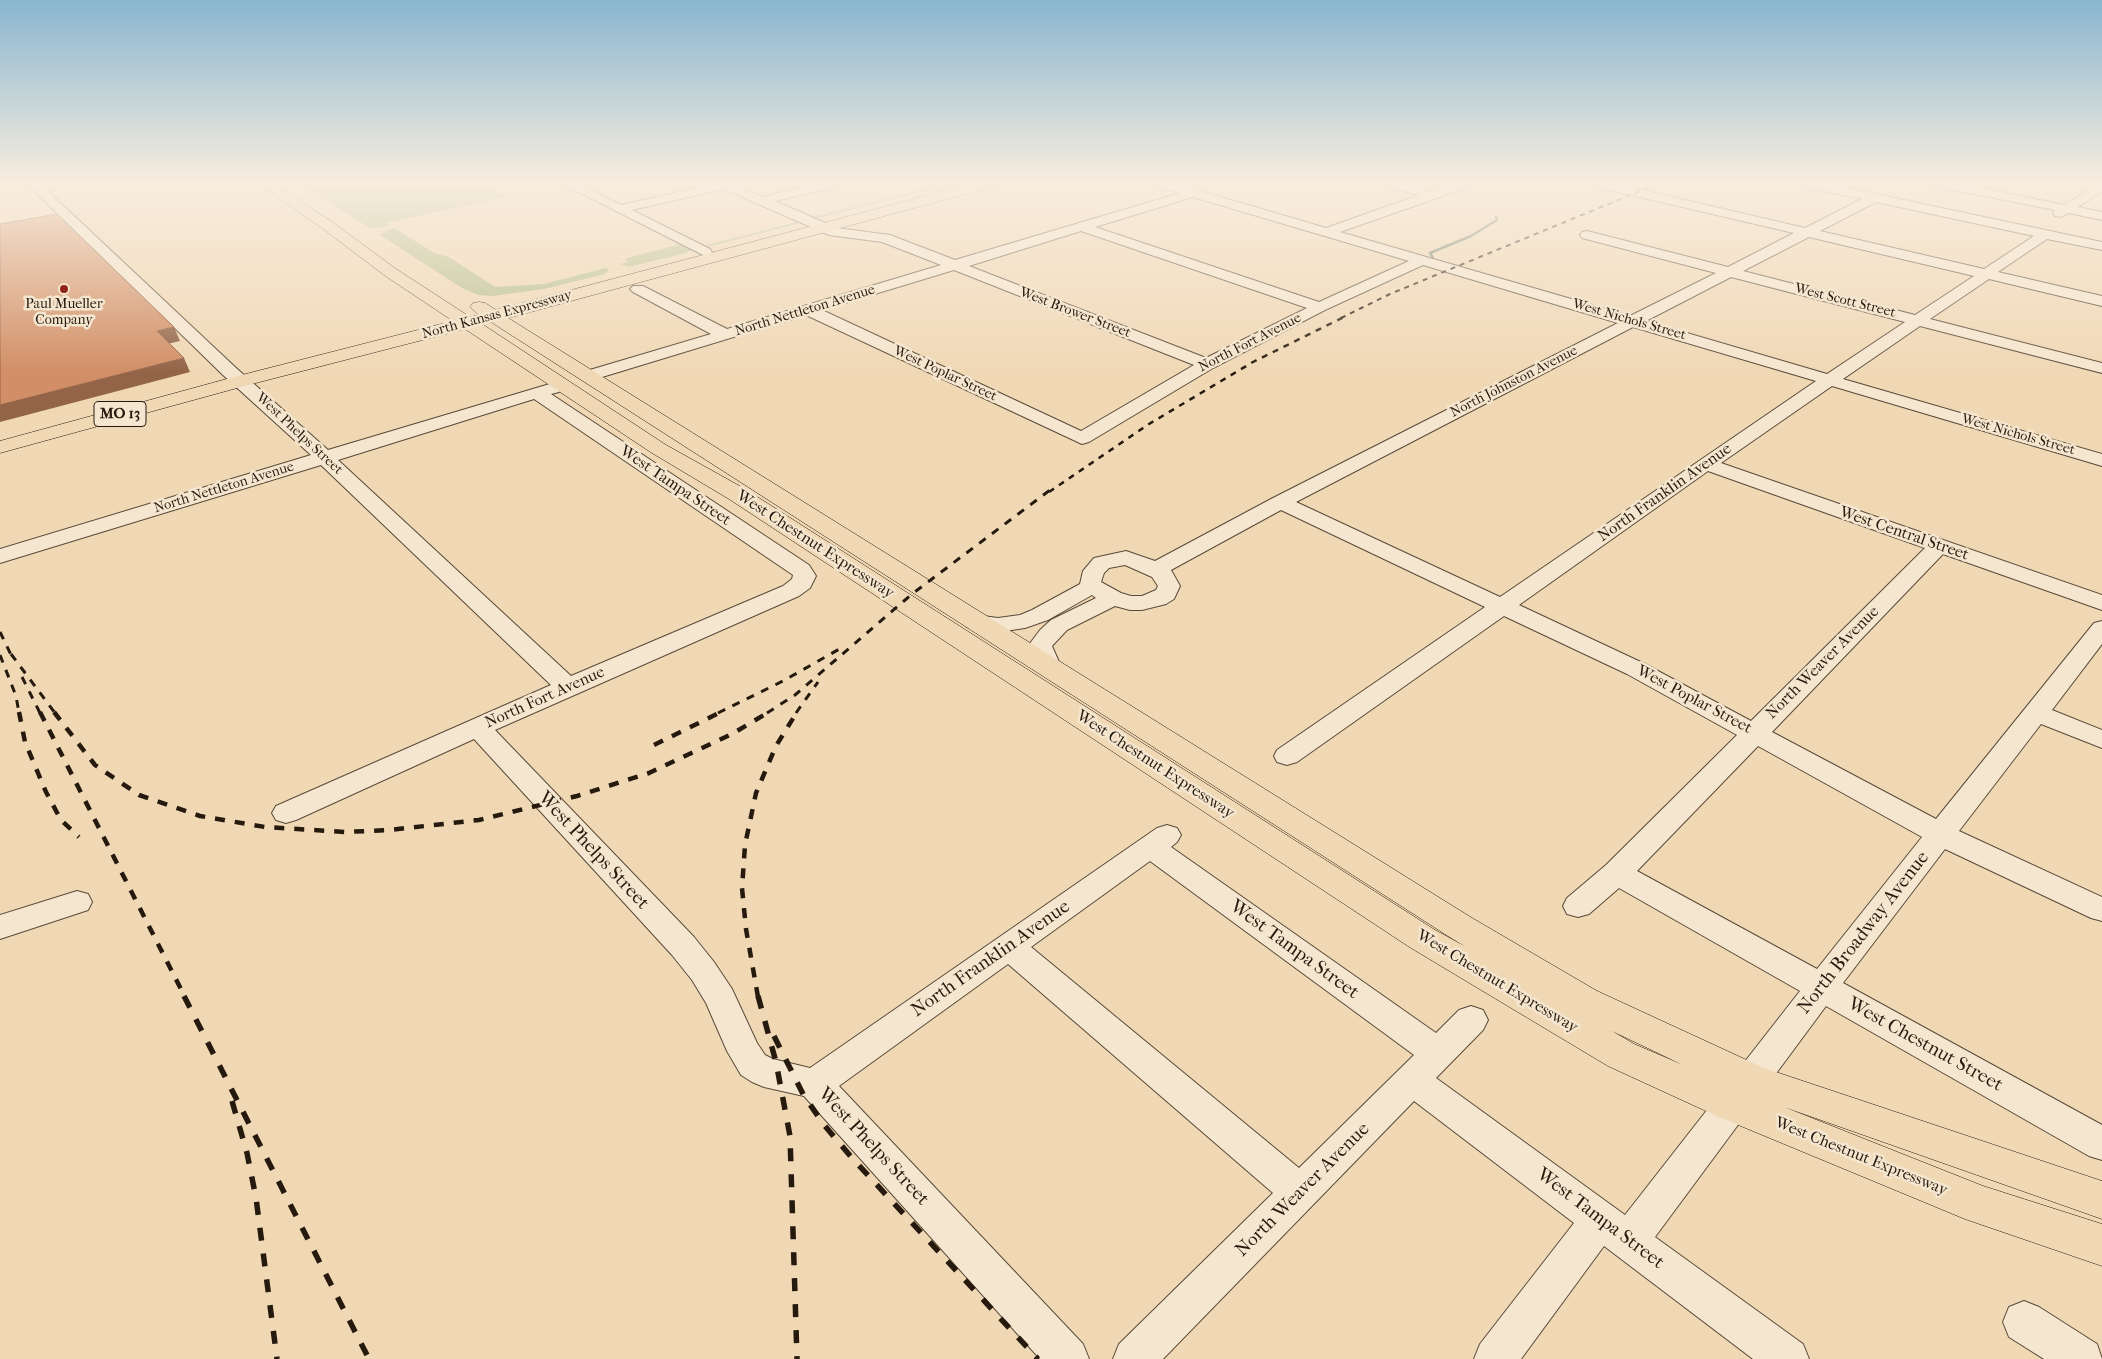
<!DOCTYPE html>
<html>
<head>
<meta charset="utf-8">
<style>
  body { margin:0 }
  canvas { display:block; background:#f0d8b5 }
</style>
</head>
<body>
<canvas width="2102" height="1359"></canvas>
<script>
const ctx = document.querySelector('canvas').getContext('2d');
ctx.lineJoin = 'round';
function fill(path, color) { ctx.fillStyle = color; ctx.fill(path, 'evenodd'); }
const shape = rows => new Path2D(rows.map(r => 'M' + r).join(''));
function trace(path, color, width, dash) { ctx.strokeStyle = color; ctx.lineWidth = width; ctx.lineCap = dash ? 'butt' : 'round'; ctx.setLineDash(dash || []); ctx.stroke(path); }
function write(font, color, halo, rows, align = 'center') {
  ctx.font = font + ' "IM FELL French Canon",serif'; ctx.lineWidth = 5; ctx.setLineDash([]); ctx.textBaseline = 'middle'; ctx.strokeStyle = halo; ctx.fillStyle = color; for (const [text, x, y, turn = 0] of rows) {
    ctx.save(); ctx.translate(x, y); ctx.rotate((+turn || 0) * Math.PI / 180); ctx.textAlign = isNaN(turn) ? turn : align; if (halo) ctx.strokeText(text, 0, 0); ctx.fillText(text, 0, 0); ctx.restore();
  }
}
fill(shape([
  [297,182,478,182,506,197,386,223,390,226,374,228,368,227],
  [950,182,958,182,819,218,810,218],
  [800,221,797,224,711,246,703,246],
  [394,228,436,254,447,256,495,287,544,284,606,268,609,270,605,274,544,289,492,296,479,295,462,288,380,235,385,231],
  [684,243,693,249,686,253,636,265,629,267,620,264,629,262,624,259]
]), '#b7bf90');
trace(shape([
  [1433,258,1430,253,1471,236,1497,220,1496,217]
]), '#6c7a6d', 2.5);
const minor = shape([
  [25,182,38,182,235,367,328,450,553,383,559,384,562,388,559,392,551,394,809,565,816,576,810,588,799,596,495,730,694,937,714,962,732,989,757,1043,765,1055,773,1059,810,1068,1157,828,1167,825,1177,828,1181,835,1177,842,1171,847,1436,1033,1459,1010,1471,1006,1483,1010,1488,1020,1483,1030,1436,1078,1625,1215,1800,991,1619,888,1589,914,1578,917,1567,914,1563,906,1567,898,1606,865,1737,735,1627,674,1504,616,1297,762,1287,765,1277,762,1274,756,1277,750,1485,607,1281,510,1171,570,1180,586,1174,599,1166,604,1142,610,1130,610,1115,606,1067,630,1052,646,1062,669,1059,674,1050,676,1041,674,1028,646,1040,630,1051,620,1096,598,1092,595,1048,620,1025,628,998,632,967,627,963,622,967,617,975,615,998,618,1020,615,1032,610,1080,584,1083,571,1094,558,1126,551,1155,561,1273,498,1618,323,1423,265,1325,310,1213,368,1089,442,1082,444,806,315,589,381,583,380,580,376,583,372,711,334,633,292,630,289,633,286,643,286,727,329,941,265,882,242,829,235,724,189,632,210,710,249,712,252,710,255,705,256,559,182,575,182,621,205,714,184,713,182,730,182,763,197,822,182,844,182,842,185,775,201,837,228,890,235,955,260,1180,193,1152,185,1150,182,1170,182,1326,228,1419,195,1380,185,1378,182,1399,182,1431,191,1456,182,1474,182,1472,185,1437,198,1340,232,1630,316,1716,273,1582,238,1580,235,1582,232,1587,231,1728,267,1794,233,1592,186,1586,182,1608,182,1805,228,1862,199,1801,186,1795,182,1819,182,2102,242,2102,250,2047,239,1998,272,2102,296,2102,306,1989,279,1930,319,2102,363,2102,373,1920,326,1843,379,2102,454,2102,466,1832,386,1721,463,2102,595,2102,610,1943,554,1772,732,1936,819,2094,623,2102,621,2102,644,2052,710,2102,730,2102,748,2041,724,1959,831,2102,897,2102,921,2091,918,1945,849,1843,983,2102,1125,2102,1160,2089,1156,1826,1006,1655,1237,1803,1344,1809,1359,1753,1359,1604,1246,1521,1359,1474,1359,1480,1344,1574,1223,1414,1101,1163,1359,1113,1359,1119,1344,1273,1193,1008,964,839,1086,1083,1344,1089,1359,1040,1359,804,1096,764,1087,752,1082,741,1075,727,1051,706,1003,692,980,672,955,474,739,296,820,286,823,276,820,272,813,276,806,551,685,321,465,0,563,0,549,311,455,223,375,25,182],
  [1193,197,1409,261,1319,302,1095,227,1193,197],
  [1876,202,2034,236,1984,269,1820,231,1876,202],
  [1081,231,1307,308,1206,358,969,266,1081,231],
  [1809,237,1974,276,1915,315,1743,271,1809,237],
  [954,270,1194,365,1081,431,822,310,954,270],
  [1731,277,1905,322,1827,374,1646,321,1731,277],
  [1633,327,1816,381,1500,597,1296,502,1633,327],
  [534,399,793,575,792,579,783,586,571,676,338,460,534,399],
  [1708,471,1925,548,1751,721,1645,664,1519,605,1708,471],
  [1125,565,1152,577,1158,586,1156,590,1142,596,1131,596,1121,593,1101,582,1104,573,1109,568,1125,565],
  [1758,746,1922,837,1817,969,1637,871,1758,746],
  [1150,861,1414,1055,1299,1168,1031,947,1150,861],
  [1927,182,1952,182,2064,205,2102,182,2102,191,2078,207,2102,212,2102,220,2069,213,2060,217,2055,216,2053,213,2055,210,1933,186,1927,182],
  [77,891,88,894,92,902,88,910,0,939,0,915,77,891],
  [2024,1301,2039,1307,2097,1344,2102,1359,2044,1359,2009,1337,2003,1322,2009,1307,2024,1301]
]);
const major = shape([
  [255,182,271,182,332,222,396,269,470,317,479,315,470,307,473,303,479,302,485,303,496,310,978,182,1001,182,999,185,508,318,1472,918,1597,991,1764,1068,2102,1181,2102,1219,1784,1107,1983,1186,2102,1224,2102,1266,1965,1219,1719,1117,1608,1066,1411,948,729,499,652,453,465,329,248,385,0,453,0,441,234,377,453,321,384,275,322,228,255,182],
  [491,322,1448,936,1466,947,1435,930,745,489,666,445,482,324,491,322],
  [1612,1031,1683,1065,1634,1044,1612,1031]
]);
trace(minor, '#584a38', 2);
trace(major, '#261a0e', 1);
fill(minor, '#f5e6cf');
fill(major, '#f0d8b5');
trace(shape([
  [1341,318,1390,294,1662,182]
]), '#261a0e', 2, [5, 5]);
trace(shape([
  [1049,492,1149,424,1253,362,1344,317]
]), '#261a0e', 2.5, [6, 6]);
trace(shape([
  [0,632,13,659],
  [11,654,55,713],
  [0,655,16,696,19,713],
  [22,677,40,713],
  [718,713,783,681,843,647],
  [767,713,795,695,912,594,1050,490],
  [796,713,818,682]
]), '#261a0e', 3, [8, 8]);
trace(shape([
  [19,712,25,742,46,792,61,820,79,837],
  [40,712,185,997],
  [54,712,95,765,139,795,200,816,265,827,345,832,389,830,479,820,577,796,649,773,732,734,769,712],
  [654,745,721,712],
  [758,997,746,929,742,888,745,845,756,793,776,746,797,712]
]), '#261a0e', 4.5, [10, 10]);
trace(shape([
  [184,996,369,1359],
  [758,996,776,1062,790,1136,797,1359],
  [774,1036,804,1096,825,1126,852,1158,1038,1359],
  [232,1101,247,1153,256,1198,277,1359]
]), '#261a0e', 5.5, [13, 13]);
fill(shape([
  [174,327,180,341,163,345,157,331],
  [184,358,190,372,0,422,0,405]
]), '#936448');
const building = shape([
  [57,214,174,327,157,331,184,358,0,405,0,224,57,214]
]);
fill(building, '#d28f67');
trace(building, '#936448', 1);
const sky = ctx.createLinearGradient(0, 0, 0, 372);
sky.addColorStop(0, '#89b6d0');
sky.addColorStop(0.49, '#f8edde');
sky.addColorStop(1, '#f8edde00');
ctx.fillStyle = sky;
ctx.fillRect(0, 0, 2102, 372);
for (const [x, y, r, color] of [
  [64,289,5,"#8f2418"]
]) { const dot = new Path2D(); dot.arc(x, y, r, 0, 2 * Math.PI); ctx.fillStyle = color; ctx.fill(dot); trace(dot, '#f5e6cf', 2); }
write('14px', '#261a0e', '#f5e6cf', [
  ["West Scott Street",1845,301,14],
  ["North Nettleton Avenue",805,311,-17],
  ["West Brower Street",1075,313,21],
  ["North Kansas Expressway",497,315,-15],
  ["West Nichols Street",1629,320,16],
  ["North Fort Avenue",1250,343,-27],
  ["West Poplar Street",945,374,25],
  ["North Johnston Avenue",1514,382,-27],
  ["West Phelps Street",299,434,43],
  ["West Nichols Street",2018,435,16],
  ["North Nettleton Avenue",224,488,-17]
]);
write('14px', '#261a0e', '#f5e6cf', [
  ["Paul Mueller",64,305],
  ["Company",64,321]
]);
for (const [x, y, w] of [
  [120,414,52]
]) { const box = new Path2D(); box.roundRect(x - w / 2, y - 12.5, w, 25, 4); ctx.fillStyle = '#f5e6cf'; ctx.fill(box); trace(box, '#261a0e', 1); }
write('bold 15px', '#261a0e', null, [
  ["MO 13",120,414]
]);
write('16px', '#261a0e', '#f5e6cf', [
  ["West Tampa Street",675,486,34],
  ["North Franklin Avenue",1665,493,-35],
  ["West Central Street",1904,534,19],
  ["West Chestnut Expressway",815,545,33],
  ["North Weaver Avenue",1823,663,-45],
  ["North Fort Avenue",545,698,-24],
  ["West Poplar Street",1694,700,28],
  ["West Chestnut Expressway",1155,765,33],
  ["West Chestnut Expressway",1497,982,31],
  ["West Chestnut Expressway",1861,1157,22]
]);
write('19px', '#261a0e', '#f5e6cf', [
  ["West Phelps Street",593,851,47],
  ["North Broadway Avenue",1864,933,-52],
  ["West Tampa Street",1294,950,36],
  ["North Franklin Avenue",991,959,-35],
  ["West Chestnut Street",1925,1045,29],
  ["West Phelps Street",873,1147,47],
  ["North Weaver Avenue",1303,1190,-45],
  ["West Tampa Street",1600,1219,37]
]);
</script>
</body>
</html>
